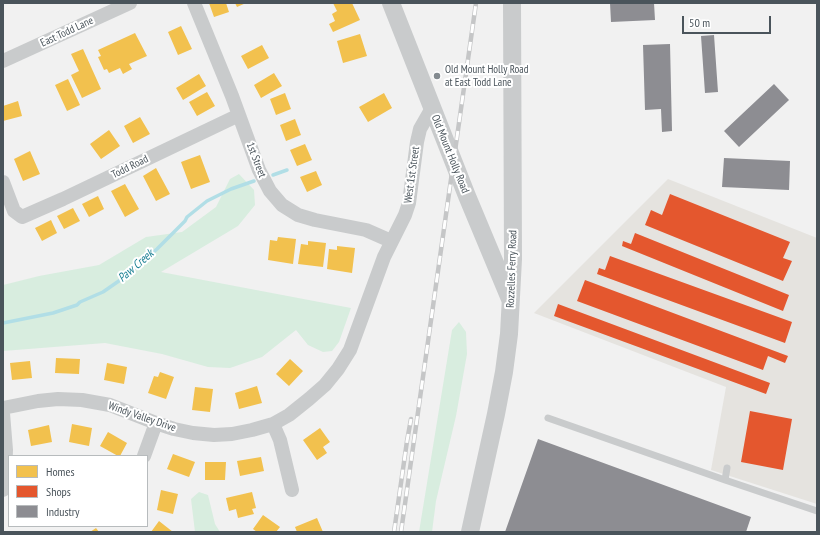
<!DOCTYPE html>
<html>
<head>
<meta charset="utf-8">
<style>
  body { margin:0 }
  #map { position:relative; width:820px; height:535px; overflow:hidden; background:#f1f1f1; font-family:"PT Sans Narrow",sans-serif }
  canvas { display:block }
  .frame { position:absolute; inset:0; border:4px solid #4a545b; pointer-events:none }
  .legend { position:absolute; left:8px; top:455px; width:140px; height:72px; box-sizing:border-box; background:#fff; border:1px solid #b7bbbd; margin:0; padding:5px 7px; list-style:none; font-size:12px; color:#4a545b }
  .legend li { display:flex; align-items:center; gap:8px; height:20px }
  .legend b { width:20px; border:1px solid #b7bbbd }
  .scale { position:absolute; left:682px; top:16px; width:89px; height:18px; box-sizing:border-box; border:2px solid #4a545b; border-top:0; padding-left:5px; font-size:12px; line-height:14px; white-space:nowrap; color:#4a545b; -webkit-text-stroke:3px #fff; paint-order:stroke }
</style>
</head>
<body>
<div id="map">
<canvas width="820" height="535"></canvas>
<div class="frame"></div>
<ul class="legend">
<li><b style="height:11px;background:#f2c14e"></b>Homes</li>
<li><b style="height:11px;background:#e4572e"></b>Shops</li>
<li><b style="height:11px;background:#8d8d92"></b>Industry</li>
</ul>
<div class="scale">50 m</div>
</div>
<script>
const ctx = document.querySelector('canvas').getContext('2d');
ctx.lineJoin = 'round';
function fill(path, color) { ctx.fillStyle = color; ctx.fill(path, 'evenodd'); }
const shape = rows => new Path2D(rows.map(r => 'M' + r).join(''));
function trace(path, color, width, dash) { ctx.strokeStyle = color; ctx.lineWidth = width; ctx.lineCap = dash ? 'butt' : 'round'; ctx.setLineDash(dash || []); ctx.stroke(path); }
function write(font, color, halo, rows, align = 'center') {
  ctx.font = font + ' "PT Sans Narrow",sans-serif'; ctx.lineWidth = 4; ctx.setLineDash([]); ctx.textBaseline = 'middle'; ctx.strokeStyle = halo; ctx.fillStyle = color; for (const [text, x, y, turn = 0] of rows) {
    ctx.save(); ctx.translate(x, y); ctx.rotate((+turn || 0) * Math.PI / 180); ctx.textAlign = isNaN(turn) ? turn : align; if (halo) ctx.strokeText(text, 0, 0); ctx.fillText(text, 0, 0); ctx.restore();
  }
}
fill(shape([
  [668,179,817,238,817,504,711,470,726,387,534,313]
]), '#e5e3df');
fill(shape([
  [239,174,254,190,255,205,238,226,161,272,351,308,339,342,332,351,323,352,308,345,296,330,262,357,230,368,208,367,162,354,105,343,3,351,3,285,39,276,99,265,146,237,182,232,216,207,230,179],
  [459,322,466,332,467,354,456,416,436,501,432,532,419,532,452,330],
  [199,492,208,495,215,524,220,532,195,532,191,499]
]), '#d8eddf');
fill(shape([
  [209,3,226,3,229,12,214,17],
  [235,3,246,3,237,7],
  [333,3,352,3,360,20,333,32,329,24,335,21,332,14,337,11],
  [181,26,192,49,178,55,168,32],
  [135,33,147,56,129,64,132,69,123,74,120,68,109,73,107,69,104,70,98,57,101,56,98,50],
  [360,34,367,56,343,63,337,41],
  [262,45,269,58,248,69,241,56],
  [83,49,101,89,82,98,71,75,79,71,71,54],
  [274,73,282,86,261,98,254,85],
  [199,74,206,86,183,100,176,88],
  [68,79,80,105,67,111,55,85],
  [207,92,215,106,197,116,189,102],
  [285,93,291,109,276,115,270,99],
  [384,93,392,108,368,122,359,107],
  [18,101,22,116,3,121,3,106],
  [140,117,150,134,133,143,124,126],
  [295,119,301,135,286,141,280,125],
  [109,130,120,146,101,159,90,144],
  [305,144,312,160,297,166,290,150],
  [30,151,40,174,23,181,14,159],
  [200,155,210,182,191,189,181,162],
  [156,168,170,194,156,201,143,176],
  [316,171,322,185,307,192,300,177],
  [125,184,139,209,125,217,111,191],
  [98,196,104,209,89,217,82,204],
  [73,208,80,221,64,229,57,216],
  [51,220,57,233,42,241,35,228],
  [278,237,296,239,293,264,268,260,270,240,277,241],
  [308,241,326,243,323,267,298,264,301,244,308,245],
  [337,246,355,248,352,273,327,269,329,249,337,250],
  [56,358,80,359,79,374,55,373],
  [290,359,303,371,289,386,276,374],
  [30,361,32,378,12,380,10,363],
  [107,363,127,367,124,384,104,380],
  [160,372,174,377,166,399,148,393,154,376,158,377],
  [257,386,262,403,239,409,235,393],
  [195,387,213,389,210,412,192,410],
  [72,424,92,428,89,446,69,442],
  [49,425,52,442,31,446,28,430],
  [320,428,330,442,323,447,327,453,317,460,303,440],
  [108,432,127,443,120,456,118,456,100,446],
  [173,454,195,462,189,477,167,469],
  [261,457,264,471,240,476,237,461],
  [205,462,226,462,225,480,205,480],
  [161,490,178,494,173,514,157,510],
  [252,492,256,508,252,509,254,514,238,518,236,509,229,511,226,498],
  [263,515,280,527,276,532,257,532,253,529],
  [317,518,323,532,297,532,295,527],
  [159,521,173,532,151,532],
  [96,528,99,532,90,532]
]), '#f2c14e');
fill(shape([
  [670,194,790,242,783,258,792,261,783,281,645,225,651,210,662,215],
  [635,233,789,295,783,311,622,246,623,241,631,244],
  [610,256,792,322,785,343,597,274,599,268,605,270],
  [585,280,788,356,785,363,768,356,763,370,577,301],
  [558,304,770,383,766,394,554,316],
  [750,411,792,419,783,470,741,462]
]), '#e4572e');
fill(shape([
  [610,3,654,3,655,20,611,22],
  [714,35,718,92,705,93,701,36],
  [670,44,672,131,662,132,661,109,645,110,643,45],
  [774,84,789,100,739,147,724,131],
  [724,158,790,161,789,190,722,187],
  [538,439,751,517,746,532,505,532]
]), '#8d8d92');
trace(shape([
  [273,175,287,170],
  [3,323,53,313,77,305,80,302,103,292,126,276,157,249,185,221,187,217,207,201,231,189,254,181]
]), '#b1dee6', 3.5);
trace(shape([
  [548,418,725,480],
  [727,468,725,480,817,511]
]), '#c9cbcc', 7);
trace(shape([
  [194,3,232,96,259,170,270,191,282,205,298,215,315,220,366,230,391,241],
  [3,61,130,3],
  [3,182,14,211,22,217,63,199,239,115],
  [3,408,38,401,58,399,82,400,110,405,156,423,174,429,193,433,214,435,232,434,252,430,273,424,289,415,309,399,325,385,338,369,350,350,384,257,405,215,409,203,417,142,420,129,432,108],
  [3,413,6,450,5,475,3,490],
  [273,424,280,440,292,490],
  [144,456,156,423]
]), '#c9cbcc', 14);
trace(shape([
  [391,3,467,196,510,299],
  [470,532,496,414,504,372,509,334,513,259,512,3]
]), '#c9cbcc', 18);
const rail = shape([
  [394,532,407,441,411,419],
  [401,532,476,3]
]);
trace(rail, '#c5c6c7', 4.5);
trace(rail, '#fff', 3, [9]);
for (const [x, y, r, color] of [
  [437,76,4,"#848b90"]
]) { const dot = new Path2D(); dot.arc(x, y, r, 0, 2 * Math.PI); ctx.fillStyle = color; ctx.fill(dot); trace(dot, '#fff', 1.5); }
write('11px', '#4a545b', '#fff', [
  ["East Todd Lane",67,32,-25],
  ["Old Mount Holly Road",450,154,68],
  ["1st Street",256,160,69],
  ["Todd Road",130,167,-26],
  ["West 1st Street",412,175,-82],
  ["Rozzelles Ferry Road",512,269,-88],
  ["Windy Valley Drive",142,417,19]
]);
write('11px', '#4a545b', '#fff', [
  ["Old Mount Holly Road",445,70],
  ["at East Todd Lane",445,83]
], 'left');
write('italic 12px', '#1c8094', '#fff', [
  ["Paw Creek",136,266,-41]
]);
</script>
</body>
</html>
